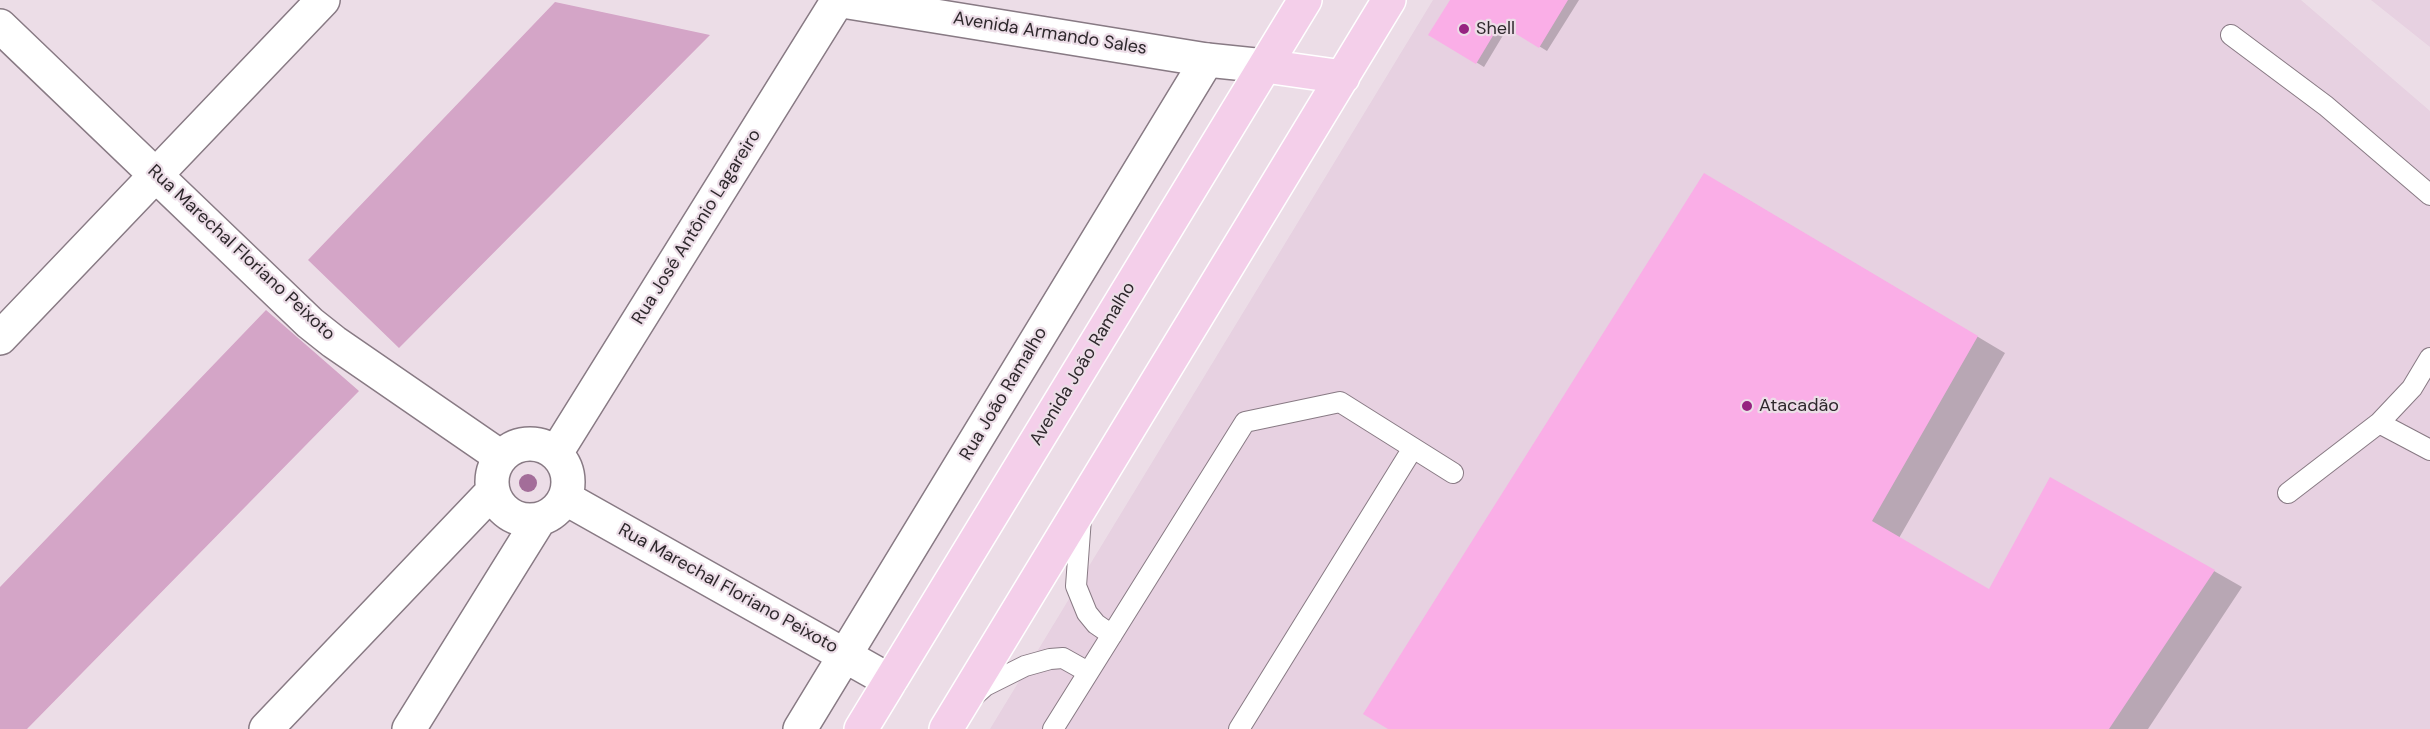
<!DOCTYPE html>
<html>
<head>
<meta charset="utf-8">
<style>
  body { margin:0 }
  canvas { display:block; background:#ecdde7 }
</style>
</head>
<body>
<canvas width="2430" height="729"></canvas>
<script>
const ctx = document.querySelector('canvas').getContext('2d');
ctx.lineJoin = 'round';
function fill(path, color) { ctx.fillStyle = color; ctx.fill(path, 'evenodd'); }
const shape = rows => new Path2D(rows.map(r => 'M' + r).join(''));
function trace(path, color, width, dash) { ctx.strokeStyle = color; ctx.lineWidth = width; ctx.lineCap = dash ? 'butt' : 'round'; ctx.setLineDash(dash || []); ctx.stroke(path); }
function write(font, color, halo, rows, align = 'center') {
  ctx.font = font + ' "DM Sans",sans-serif'; ctx.lineWidth = 4.5; ctx.setLineDash([]); ctx.textBaseline = 'middle'; ctx.strokeStyle = halo; ctx.fillStyle = color; for (const [text, x, y, turn = 0] of rows) {
    ctx.save(); ctx.translate(x, y); ctx.rotate((+turn || 0) * Math.PI / 180); ctx.textAlign = isNaN(turn) ? turn : align; if (halo) ctx.strokeText(text, 0, 0); ctx.fillText(text, 0, 0); ctx.restore();
  }
}
fill(shape([
  [1433,0,2301,0,2430,111,2430,729,990,729],
  [2371,0,2430,0,2430,47]
]), '#e7d1e1');
fill(shape([
  [555,2,710,35,399,348,308,260],
  [266,310,359,391,27,729,0,729,0,587]
]), '#d4a5c7');
fill(shape([
  [1451,0,1579,0,1547,51,1508,27,1484,67,1430,34],
  [1733,191,2005,353,1899,538,1989,591,2214,571,2242,587,2148,729,1391,729]
]), '#0003');
fill(shape([
  [1450,0,1568,0,1539,48,1500,24,1476,64,1428,35],
  [1704,173,1978,336,1872,521,1989,589,2050,477,2215,570,2109,729,1388,729,1363,714]
]), '#faaee7');
const service = shape([
  [2231,35,2326,106,2430,195],
  [2379,423,2430,450],
  [2288,493,2379,423,2412,388,2430,358],
  [1081,518,1076,586,1087,613,1096,624,1112,635],
  [975,695,985,686,1025,666,1050,659,1063,658,1088,672],
  [1053,729,1245,422,1340,402,1453,473],
  [1239,729,1413,448]
]);
const minor = shape([
  [0,26,310,323,334,342,501,457],
  [0,338,323,0],
  '492 482a38 38 0 1 1 76 0a38 38 0 1 1-76 0Z',
  [556,453,838,0],
  [565,498,890,681],
  [266,729,493,491],
  [409,729,539,520],
  [800,729,1207,60]
]);
const tertiary = shape([
  [836,0,1207,60,1265,66]
]);
const trunk = shape([
  [1265,66,1343,77],
  [861,729,1305,0],
  [946,729,1389,0]
]);
trace(service, '#887a84', 22);
trace(minor, '#887a84', 36);
trace(tertiary, '#887a84', 36);
trace(trunk, '#fff', 36);
trace(service, '#fff', 20);
trace(minor, '#fff', 33);
trace(tertiary, '#fff', 33);
trace(trunk, '#f4cfea', 33);
ctx.fillStyle = '#a36d99';
for (const [x, y] of [
  [528,483]
]) { ctx.beginPath(); ctx.arc(x, y, 9, 0, 2 * Math.PI); ctx.fill(); }
for (const [x, y, r, color] of [
  [1464,29,6,"#962381"],
  [1747,406,6,"#962381"]
]) { const dot = new Path2D(); dot.arc(x, y, r, 0, 2 * Math.PI); ctx.fillStyle = color; ctx.fill(dot); trace(dot, '#ecdde7', 2); }
write('18px', '#2e282c', '#ecdde7', [
  ["Shell",1476,29],
  ["Atacadão",1759,406]
], 'left');
write('18px', '#2e282c', '#ecdde7', [
  ["Avenida Armando Sales",1050,34,9],
  ["Rua José Antônio Lagareiro",697,227,-58],
  ["Rua Marechal Floriano Peixoto",241,253,43],
  ["Avenida João Ramalho",1083,364,-59],
  ["Rua João Ramalho",1004,394,-59],
  ["Rua Marechal Floriano Peixoto",728,589,29]
]);
</script>
</body>
</html>
